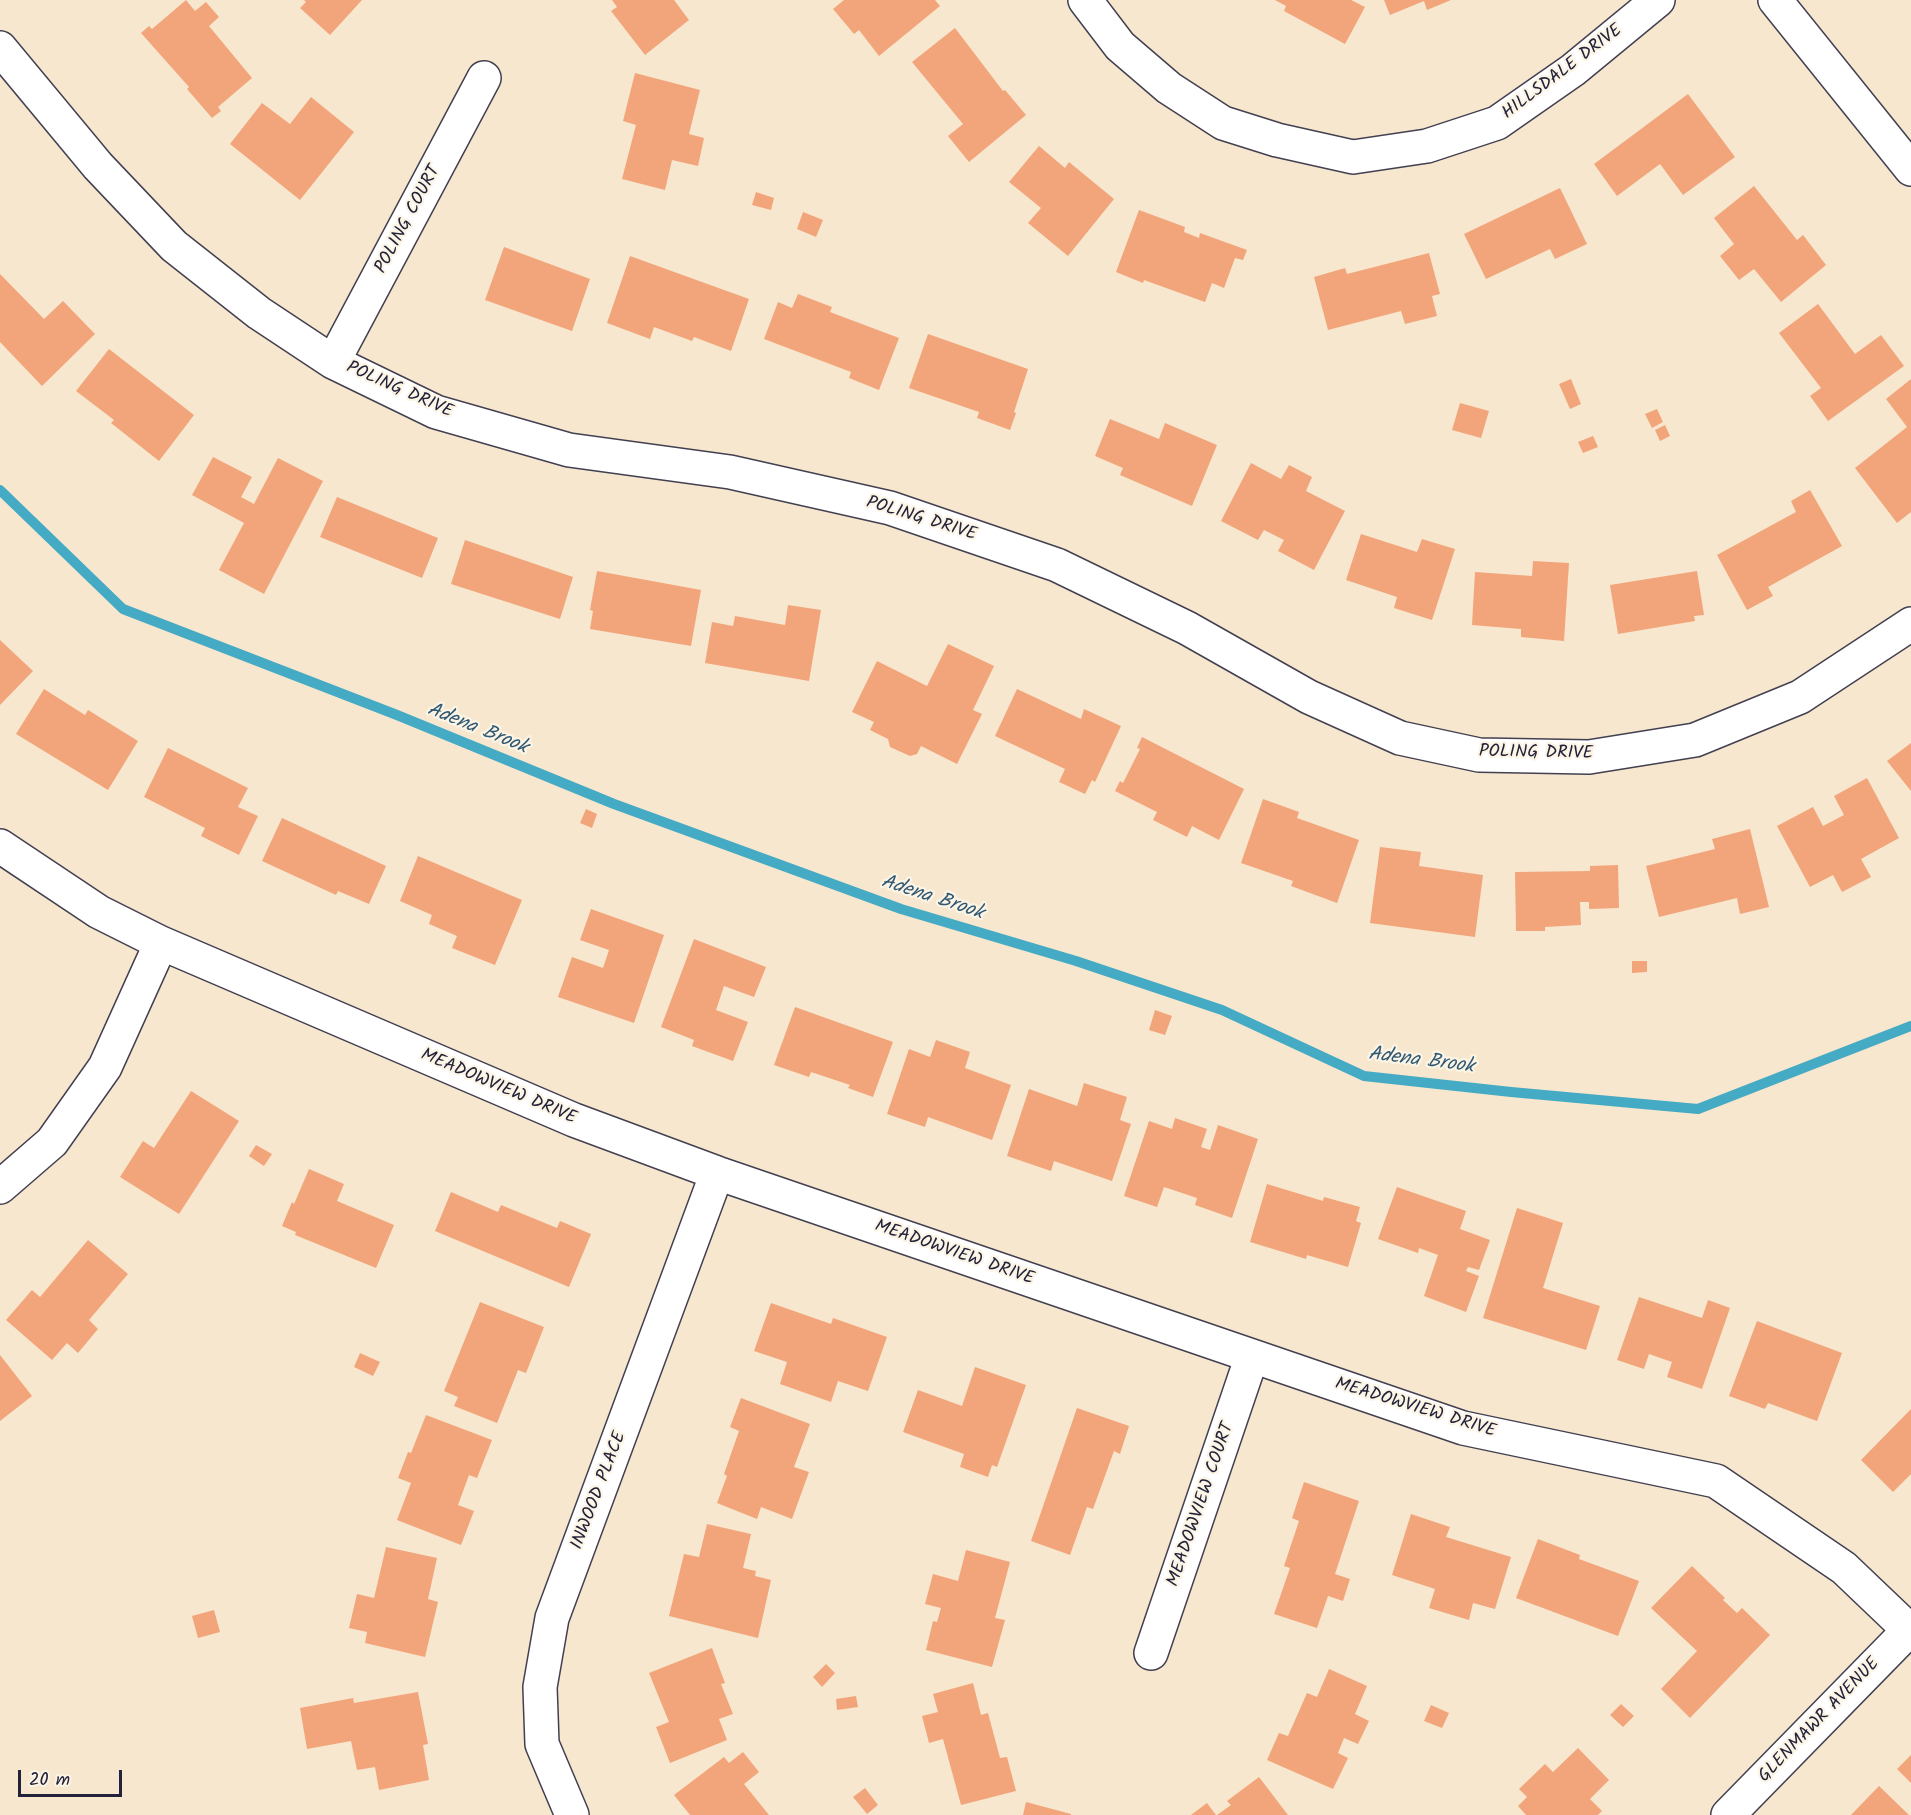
<!DOCTYPE html>
<html>
<head>
<meta charset="utf-8">
<style>
  body { margin:0 }
  #map { position:relative; width:1911px; height:1815px; overflow:hidden; background:#f7e7ce; font-family:Kalam,sans-serif }
  canvas { display:block }
  .scale { position:absolute; left:18px; top:1770px; width:104px; height:27px; box-sizing:border-box; border:3px solid #22223b; border-top:0; padding-left:8px; font-size:18px; line-height:21px; white-space:nowrap; color:#22223b; -webkit-text-stroke:4px #fcf5e5; paint-order:stroke }
</style>
</head>
<body>
<div id="map">
<canvas width="1911" height="1815"></canvas>
<div class="scale">20 m</div>
</div>
<script>
const ctx = document.querySelector('canvas').getContext('2d');
ctx.lineJoin = 'round';
const shape = rows => new Path2D(rows.map(r => 'M' + r).join(''));
function trace(path, color, width, dash) { ctx.strokeStyle = color; ctx.lineWidth = width; ctx.lineCap = dash ? 'butt' : 'round'; ctx.setLineDash(dash || []); ctx.stroke(path); }
function fill(path, color) { ctx.fillStyle = color; ctx.fill(path, 'evenodd'); }
function write(font, color, halo, rows, align = 'center') {
  ctx.font = font + ' Kalam,sans-serif'; ctx.lineWidth = 4.5; ctx.setLineDash([]); ctx.textBaseline = 'middle'; ctx.strokeStyle = halo; ctx.fillStyle = color; for (const [text, x, y, turn = 0] of rows) {
    ctx.save(); ctx.translate(x, y); ctx.rotate((+turn || 0) * Math.PI / 180); ctx.textAlign = isNaN(turn) ? turn : align; if (halo) ctx.strokeText(text, 0, 0); ctx.fillText(text, 0, 0); ctx.restore();
  }
}
trace(shape([
  [0,490,123,609,397,715,614,804,901,909,1076,961,1222,1010,1364,1076,1511,1092,1698,1109,1911,1026]
]), '#45aac4', 10);
fill(shape([
  [186,0,195,11,206,2,219,17,209,26,252,78,218,107,221,111,212,118,187,89,189,87,141,33,149,26,152,29],
  [304,0,362,0,330,35,300,8,306,2],
  [612,0,674,0,689,20,645,55,611,11,617,7],
  [844,0,935,0,940,6,879,56,859,30,854,34,833,9],
  [1275,0,1351,0,1365,7,1345,44,1284,11,1286,6],
  [1384,0,1451,0,1427,10,1424,1,1390,15],
  [955,28,1003,91,1005,90,1026,115,969,162,948,136,963,124,912,62],
  [635,73,700,90,689,134,704,138,698,166,672,160,665,190,622,179,636,125,623,121],
  [1688,94,1735,157,1683,195,1660,164,1617,196,1594,164],
  [311,97,354,132,300,200,230,144,262,103,290,124],
  [1039,146,1065,168,1069,162,1114,199,1068,256,1028,223,1041,208,1009,182],
  [1754,186,1797,240,1803,235,1826,265,1781,302,1754,269,1739,280,1720,256,1734,244,1714,218],
  [1560,188,1587,244,1555,259,1550,249,1486,279,1464,234],
  [756,192,774,198,771,210,752,205],
  [1139,210,1185,227,1184,232,1199,238,1200,233,1247,250,1243,260,1235,258,1224,288,1212,283,1205,302,1144,280,1143,283,1116,272],
  [803,212,823,220,816,237,797,229],
  [504,247,590,279,572,331,485,300],
  [1429,253,1440,294,1432,296,1437,316,1405,324,1401,311,1328,330,1314,277,1345,268,1347,274],
  [630,256,749,299,731,351,694,337,692,341,654,327,650,339,607,323],
  [0,274,44,319,63,301,95,334,42,386,0,342],
  [798,294,832,307,830,312,899,338,879,390,849,378,851,372,764,339,778,302,792,308],
  [1818,304,1855,354,1881,335,1904,366,1828,421,1810,396,1821,388,1779,333],
  [928,334,1028,369,1014,412,1016,413,1010,430,977,418,979,412,909,388],
  [109,349,194,415,159,461,111,423,114,420,76,391],
  [1571,379,1581,404,1570,409,1559,384],
  [1911,379,1911,512,1897,523,1855,468,1907,427,1886,399],
  [1460,403,1489,411,1481,438,1452,430],
  [1657,409,1663,422,1652,428,1645,414],
  [1110,419,1159,439,1165,423,1217,445,1192,506,1120,475,1123,468,1095,456],
  [1665,425,1670,436,1660,441,1655,430],
  [1593,436,1598,447,1583,453,1578,442],
  [213,457,252,477,241,497,254,504,278,458,323,481,264,594,219,570,244,523,192,495],
  [1251,463,1281,479,1289,465,1312,477,1306,491,1345,511,1314,570,1278,551,1284,540,1264,530,1258,540,1221,521],
  [1810,490,1842,546,1768,587,1773,596,1747,610,1717,555,1796,512,1791,501],
  [337,497,438,538,422,578,320,537],
  [1361,534,1417,552,1422,539,1455,549,1432,620,1394,608,1397,597,1346,580],
  [465,540,573,577,560,619,451,584],
  [1533,561,1569,563,1564,641,1521,637,1521,629,1472,625,1475,572,1532,576],
  [597,571,701,590,691,646,590,629,593,611,590,610],
  [1697,571,1704,615,1694,616,1695,621,1618,634,1610,585],
  [788,605,821,610,809,681,705,663,712,622,733,626,735,616,785,625],
  [0,640,33,671,0,705],
  [948,644,994,666,973,710,982,714,957,764,921,746,917,754,910,756,890,747,888,739,870,730,874,722,852,712,877,661,927,686],
  [44,689,85,715,88,710,138,741,108,790,16,734],
  [1017,689,1081,719,1084,709,1121,726,1095,782,1092,780,1085,794,1059,782,1065,769,995,736],
  [1142,737,1244,789,1219,840,1192,826,1187,837,1153,820,1157,812,1115,791,1120,781,1123,783,1140,749,1137,748],
  [1911,743,1911,791,1887,761],
  [168,748,248,788,238,807,258,816,239,855,201,836,205,828,144,797],
  [1867,778,1899,838,1861,859,1871,877,1842,892,1833,875,1810,887,1777,826,1813,807,1823,826,1844,815,1834,796],
  [1263,799,1299,812,1297,818,1359,840,1337,903,1291,886,1293,881,1241,863],
  [586,809,597,814,592,828,580,823],
  [282,818,386,866,369,904,338,891,336,895,262,861],
  [1750,829,1769,907,1740,914,1737,898,1659,917,1646,866,1715,849,1712,839],
  [1380,847,1421,852,1419,866,1483,875,1475,937,1370,923],
  [418,856,522,900,495,965,452,948,457,936,429,924,432,915,400,901],
  [1618,865,1619,908,1589,909,1589,902,1580,902,1581,925,1545,927,1545,931,1516,931,1515,872,1590,871,1590,866],
  [591,909,664,935,634,1023,558,997,572,957,603,968,609,950,580,940],
  [694,939,766,967,754,997,724,986,716,1010,748,1022,733,1061,692,1046,694,1040,661,1027],
  [1632,961,1647,961,1647,972,1632,973],
  [795,1007,893,1042,873,1097,848,1088,850,1085,811,1072,809,1077,774,1065],
  [1155,1010,1172,1016,1165,1035,1149,1030],
  [936,1040,970,1052,965,1068,1011,1085,992,1140,928,1117,925,1127,887,1114,909,1049,930,1057],
  [1084,1083,1127,1097,1120,1120,1131,1124,1112,1181,1054,1161,1051,1171,1007,1156,1029,1089,1077,1106],
  [191,1091,239,1121,179,1214,120,1177,143,1141,154,1148],
  [1175,1118,1207,1129,1201,1147,1210,1150,1218,1125,1258,1139,1232,1218,1195,1205,1197,1198,1164,1187,1157,1207,1124,1196,1149,1121,1172,1129],
  [256,1145,272,1154,264,1166,249,1156],
  [309,1169,344,1184,337,1201,394,1225,376,1268,295,1235,296,1232,282,1226,292,1202,294,1204],
  [1267,1184,1323,1201,1324,1197,1360,1207,1356,1221,1361,1223,1348,1267,1307,1255,1306,1259,1250,1242],
  [1397,1187,1466,1211,1460,1229,1490,1240,1479,1270,1468,1267,1466,1271,1479,1276,1466,1312,1424,1296,1438,1255,1419,1248,1418,1253,1378,1239],
  [451,1192,498,1212,501,1205,557,1228,560,1221,591,1234,569,1287,435,1231],
  [1517,1208,1563,1223,1543,1288,1600,1306,1586,1350,1483,1318],
  [88,1240,128,1274,89,1320,98,1329,78,1353,67,1343,52,1360,6,1320,32,1290,40,1297],
  [1639,1297,1702,1318,1708,1300,1730,1308,1702,1389,1667,1377,1672,1362,1649,1354,1644,1369,1617,1360],
  [480,1302,544,1327,526,1373,518,1370,497,1423,454,1406,458,1397,444,1391],
  [771,1303,831,1324,833,1318,887,1337,868,1391,838,1381,831,1402,780,1384,787,1362,754,1351],
  [1757,1321,1842,1353,1817,1421,1768,1403,1765,1409,1729,1396],
  [360,1353,380,1362,373,1376,354,1367],
  [0,1355,32,1396,0,1421],
  [975,1367,1026,1385,997,1467,992,1465,988,1477,960,1467,964,1454,903,1432,918,1390,962,1406],
  [741,1398,810,1424,794,1467,809,1472,792,1519,761,1507,757,1519,717,1503,727,1476,724,1474,739,1431,730,1427],
  [1077,1408,1129,1426,1120,1454,1114,1451,1093,1509,1087,1507,1070,1555,1031,1541],
  [1911,1409,1911,1474,1893,1492,1861,1460],
  [426,1415,492,1440,477,1478,469,1475,458,1505,474,1511,461,1545,397,1520,411,1483,398,1478,408,1452,411,1453],
  [1304,1482,1359,1501,1335,1574,1350,1579,1343,1601,1328,1596,1317,1628,1274,1614,1290,1568,1284,1566,1299,1521,1292,1518],
  [1411,1514,1450,1527,1446,1537,1511,1557,1495,1609,1473,1603,1469,1620,1429,1608,1435,1589,1392,1575],
  [707,1524,751,1534,743,1568,756,1571,755,1576,771,1580,758,1638,669,1616,684,1554,699,1557],
  [1538,1539,1580,1555,1579,1559,1639,1581,1618,1636,1516,1598],
  [386,1547,437,1558,428,1599,438,1602,425,1657,365,1643,367,1632,349,1628,357,1594,374,1598],
  [966,1550,1010,1562,995,1618,1005,1620,992,1667,926,1650,933,1621,937,1622,941,1608,925,1604,933,1574,958,1581],
  [1692,1566,1725,1598,1723,1600,1737,1613,1742,1608,1770,1635,1690,1718,1661,1689,1697,1651,1651,1608],
  [214,1610,220,1632,198,1638,192,1616],
  [712,1648,725,1683,721,1684,733,1714,719,1719,727,1740,670,1763,656,1727,669,1722,649,1673],
  [826,1664,835,1673,822,1687,813,1677],
  [1329,1669,1367,1686,1355,1714,1369,1721,1358,1744,1344,1738,1338,1753,1348,1758,1333,1789,1267,1760,1279,1733,1288,1736,1307,1693,1317,1697],
  [973,1683,981,1715,988,1713,1000,1758,1007,1757,1016,1791,961,1805,943,1739,929,1743,922,1716,938,1712,933,1694],
  [418,1692,428,1744,423,1745,429,1780,379,1790,375,1767,357,1770,351,1741,307,1749,300,1708,353,1698,354,1703],
  [856,1696,858,1707,837,1710,836,1699],
  [1621,1704,1634,1716,1623,1727,1610,1715],
  [1431,1705,1449,1713,1442,1728,1424,1721],
  [1578,1748,1609,1780,1590,1799,1602,1811,1598,1815,1526,1815,1518,1806,1527,1797,1519,1789,1545,1764,1553,1772],
  [743,1752,759,1772,744,1784,769,1815,690,1815,674,1795,724,1757,729,1763],
  [1911,1755,1911,1783,1897,1769],
  [1259,1777,1288,1815,1217,1815,1231,1805,1227,1801],
  [1879,1786,1909,1815,1851,1815],
  [865,1788,878,1805,867,1814,853,1797],
  [1026,1802,1071,1814,1071,1815,1023,1815],
  [1207,1803,1216,1815,1191,1815]
]), '#f2a57b');
const minor = shape([
  [1085,0,1120,46,1169,88,1223,123,1277,140,1353,157,1427,146,1497,123,1573,70,1658,0],
  [1775,0,1911,169],
  [0,48,98,166,174,246,259,313,333,362,436,412,569,450,730,472,890,508,1057,565,1187,628,1309,697,1400,738,1479,755,1589,757,1695,740,1800,697,1911,624],
  [333,362,484,78],
  [0,846,99,912,161,943,574,1120,717,1173,1463,1428,1716,1481,1844,1568,1909,1630],
  [0,1187,52,1142,105,1067,161,943],
  [1151,1653,1252,1356],
  [572,1815,542,1744,540,1687,552,1618,717,1173],
  [1728,1815,1911,1628]
]);
trace(minor, '#424051', 36);
trace(minor, '#fff', 33);
write('18px', '#22223b', '#fcf5e5', [
  ["HILLSDALE DRIVE",1563,73,-37],
  ["POLING COURT",409,220,-62],
  ["POLING DRIVE",399,391,24],
  ["POLING DRIVE",921,520,17],
  ["POLING DRIVE",1536,754,1],
  ["MEADOWVIEW DRIVE",498,1088,23],
  ["MEADOWVIEW DRIVE",954,1254,19],
  ["MEADOWVIEW DRIVE",1415,1409,17],
  ["INWOOD PLACE",600,1491,-69],
  ["MEADOWVIEW COURT",1202,1505,-71],
  ["GLENMAWR AVENUE",1820,1721,-46]
]);
write('italic 20px', '#305872', '#fcf5e5', [
  ["Adena Brook",477,730,22],
  ["Adena Brook",932,899,18],
  ["Adena Brook",1421,1062,7]
]);
</script>
</body>
</html>
